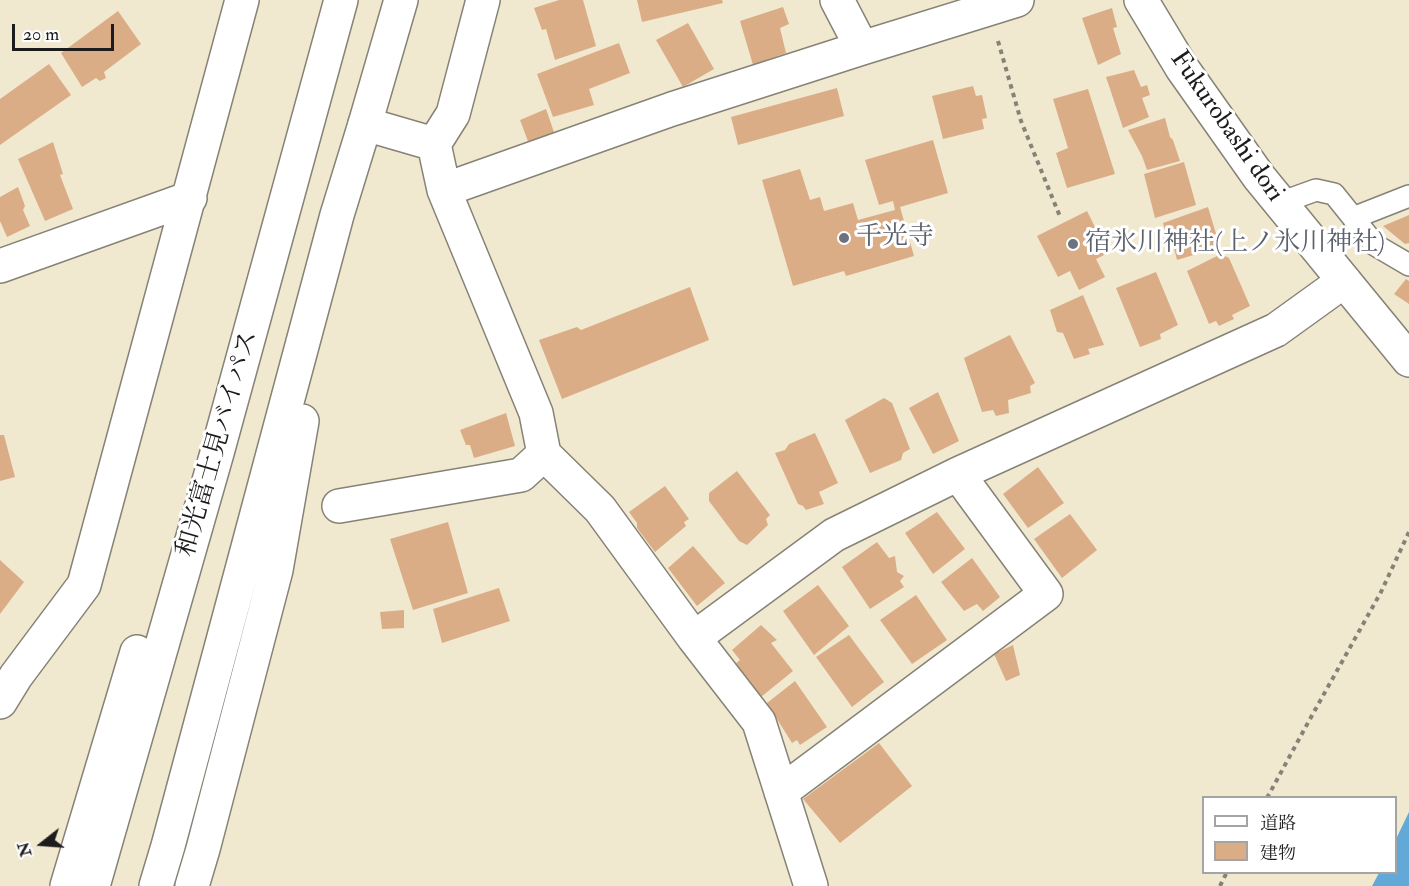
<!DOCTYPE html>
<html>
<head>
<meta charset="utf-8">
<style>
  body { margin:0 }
  #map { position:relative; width:1409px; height:886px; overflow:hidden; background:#f0e9d0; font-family:"IM FELL Double Pica","Noto Serif JP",serif }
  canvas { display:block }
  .legend { position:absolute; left:1202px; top:796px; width:195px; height:78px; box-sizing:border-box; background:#fff; border:2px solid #a4a4a4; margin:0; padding:8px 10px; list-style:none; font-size:18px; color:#1c1c1c }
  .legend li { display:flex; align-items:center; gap:12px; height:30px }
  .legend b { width:30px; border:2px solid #a4a4a4 }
  .north { position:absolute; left:12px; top:814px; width:60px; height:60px; -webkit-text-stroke:4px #fff; paint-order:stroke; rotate:253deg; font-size:16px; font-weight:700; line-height:24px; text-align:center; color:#1c1c1c }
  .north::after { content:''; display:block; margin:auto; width:21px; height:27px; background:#1c1c1c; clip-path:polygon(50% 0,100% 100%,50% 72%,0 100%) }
  .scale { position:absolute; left:12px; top:24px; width:102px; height:27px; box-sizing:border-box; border:3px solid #1c1c1c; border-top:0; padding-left:8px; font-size:18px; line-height:21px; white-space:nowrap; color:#1c1c1c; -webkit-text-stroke:4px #fff; paint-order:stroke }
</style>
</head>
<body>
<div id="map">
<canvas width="1409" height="886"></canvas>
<ul class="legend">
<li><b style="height:8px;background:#fff"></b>道路</li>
<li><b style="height:16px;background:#dbad86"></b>建物</li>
</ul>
<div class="north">N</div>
<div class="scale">20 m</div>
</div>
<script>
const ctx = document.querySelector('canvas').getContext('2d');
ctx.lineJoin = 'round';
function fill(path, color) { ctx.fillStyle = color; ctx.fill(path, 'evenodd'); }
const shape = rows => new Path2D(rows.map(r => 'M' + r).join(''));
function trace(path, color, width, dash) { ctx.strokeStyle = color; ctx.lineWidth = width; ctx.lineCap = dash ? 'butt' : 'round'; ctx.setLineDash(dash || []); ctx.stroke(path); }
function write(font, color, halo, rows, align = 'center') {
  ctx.font = font + ' "IM FELL Double Pica","Noto Serif JP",serif'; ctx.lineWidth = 6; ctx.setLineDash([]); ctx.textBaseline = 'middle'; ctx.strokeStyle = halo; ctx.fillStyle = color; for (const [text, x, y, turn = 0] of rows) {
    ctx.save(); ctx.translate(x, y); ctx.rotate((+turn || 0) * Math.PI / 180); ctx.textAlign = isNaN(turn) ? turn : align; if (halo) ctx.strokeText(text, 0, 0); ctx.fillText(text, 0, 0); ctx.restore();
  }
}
fill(shape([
  [1409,812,1409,886,1372,886,1379,873,1396,872,1396,839]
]), '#62a9d8');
fill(shape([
  [559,0,583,0,596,46,555,60,546,29,542,30,534,8],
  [637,0,722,0,723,3,642,22],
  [783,7,789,24,780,28,786,53,753,65,740,21],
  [1112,8,1117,27,1113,28,1121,54,1098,65,1082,18],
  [118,11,141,44,104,72,106,78,100,81,96,78,82,87,61,53],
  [688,23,714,69,683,87,656,40],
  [619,43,630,73,589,89,594,105,553,117,537,74],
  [49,64,71,95,0,145,0,99],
  [1134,70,1141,87,1147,85,1150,95,1142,98,1149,117,1123,128,1106,77],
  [973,86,976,96,982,95,987,118,982,119,984,129,943,139,932,96],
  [837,88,844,116,738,145,731,117],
  [1088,89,1115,174,1067,188,1056,153,1068,148,1053,99],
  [546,109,555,135,529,144,520,120],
  [1165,118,1170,137,1173,140,1180,161,1147,170,1142,156,1128,130],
  [933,140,948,193,900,207,914,256,846,276,844,271,793,286,762,180,800,169,810,200,820,197,824,211,853,203,858,220,895,210,893,201,879,205,865,160],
  [53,142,63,174,60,175,73,209,45,221,18,159],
  [1184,162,1196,205,1155,218,1144,174],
  [18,187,25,206,23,210,30,226,7,237,0,221,0,197],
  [1208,207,1220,247,1177,260,1173,244,1169,245,1163,223],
  [1087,211,1108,253,1096,259,1105,277,1079,290,1070,271,1058,277,1037,236],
  [1409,215,1409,243,1405,244,1383,226],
  [1221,254,1229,258,1250,306,1232,315,1234,319,1219,326,1216,321,1209,324,1187,271],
  [1156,272,1178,325,1160,334,1161,339,1140,347,1116,288],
  [1406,279,1409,281,1409,304,1394,294],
  [690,287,709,340,562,399,539,340,577,327,581,330],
  [1083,295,1104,345,1088,349,1090,354,1074,359,1063,333,1057,332,1050,310],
  [1010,335,1035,383,1030,386,1031,393,1008,400,1009,413,996,416,993,410,982,412,964,358],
  [938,392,959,441,933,454,909,408],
  [884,398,892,403,910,449,903,453,901,460,870,473,845,420],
  [506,413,515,446,474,458,470,445,466,445,460,430],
  [815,433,838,483,819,492,824,504,806,510,803,506,798,504,775,453,785,450,789,444],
  [0,435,4,435,15,477,0,481],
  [1038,467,1064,503,1028,528,1003,494],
  [737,471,770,515,766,519,768,525,747,545,739,541,709,501,709,493],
  [665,486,689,519,684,522,686,526,655,552,637,528,637,523,629,512],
  [937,512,965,549,933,574,905,533],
  [1070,514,1097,550,1062,578,1034,539],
  [448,522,468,593,413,610,390,539],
  [877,542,889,558,895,556,897,572,904,576,900,581,904,587,870,609,842,567],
  [693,546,725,583,697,606,668,568],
  [972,558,1000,597,983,611,977,604,964,611,941,582],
  [0,560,24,582,0,614],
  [818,585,849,626,814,655,783,611],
  [499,588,510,621,442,643,433,609],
  [916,595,947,640,912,664,880,620],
  [404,610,404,628,382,629,380,612],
  [761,625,777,640,771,643,793,671,761,697,734,665,740,660,732,650],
  [849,635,884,682,852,707,816,657],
  [1013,645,1020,675,1006,681,994,654],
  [795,681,827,727,800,745,797,740,792,743,767,703],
  [879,743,912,786,840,843,803,799]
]), '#dbad86');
const lane = shape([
  [1280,203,1316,190,1334,194,1375,245,1409,265],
  [1353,218,1409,196]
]);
const street = shape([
  [837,0,862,48],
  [434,144,453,114,483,0],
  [444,190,672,109,862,48,1017,0],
  [0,266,190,198],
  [544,454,600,509,694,638,759,722,811,886],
  [339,506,521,475,544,454,536,413,444,190,434,144,365,124],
  [694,638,834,535,958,474,1276,330,1344,281],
  [0,702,16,676,84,585,242,0],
  [781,792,1046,594,958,474]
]);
const secondary = shape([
  [1141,0,1182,68,1259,177,1409,360]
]);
const highway = shape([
  [67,886,137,652],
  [93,886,217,453,341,0],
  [156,886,168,846,337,215,365,124,401,0],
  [192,886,203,849,276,570,302,421]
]);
trace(lane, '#868276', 24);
trace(street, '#868276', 36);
trace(secondary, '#868276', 36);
trace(highway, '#868276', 36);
trace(shape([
  [998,41,1021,121,1061,219],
  [1267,798,1310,719,1381,592,1409,532],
  [1220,886,1227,872]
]), '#868276', 4, [4.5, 4.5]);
trace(lane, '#fff', 21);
trace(street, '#fff', 33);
trace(secondary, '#fff', 33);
trace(highway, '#fff', 33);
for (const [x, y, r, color] of [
  [844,238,6,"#6b7280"],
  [1073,244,6,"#6b7280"]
]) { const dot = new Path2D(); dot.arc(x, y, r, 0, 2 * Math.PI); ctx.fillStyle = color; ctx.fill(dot); trace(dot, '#fff', 2); }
write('26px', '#1c1c1c', '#fff', [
  ["Fukurobashi dori",1226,127,55],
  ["和光富士見バイパス",219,444,-74]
]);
write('26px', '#5b616d', '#fff', [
  ["千光寺",856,238],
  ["宿氷川神社(上ノ氷川神社)",1085,244]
], 'left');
</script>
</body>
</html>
